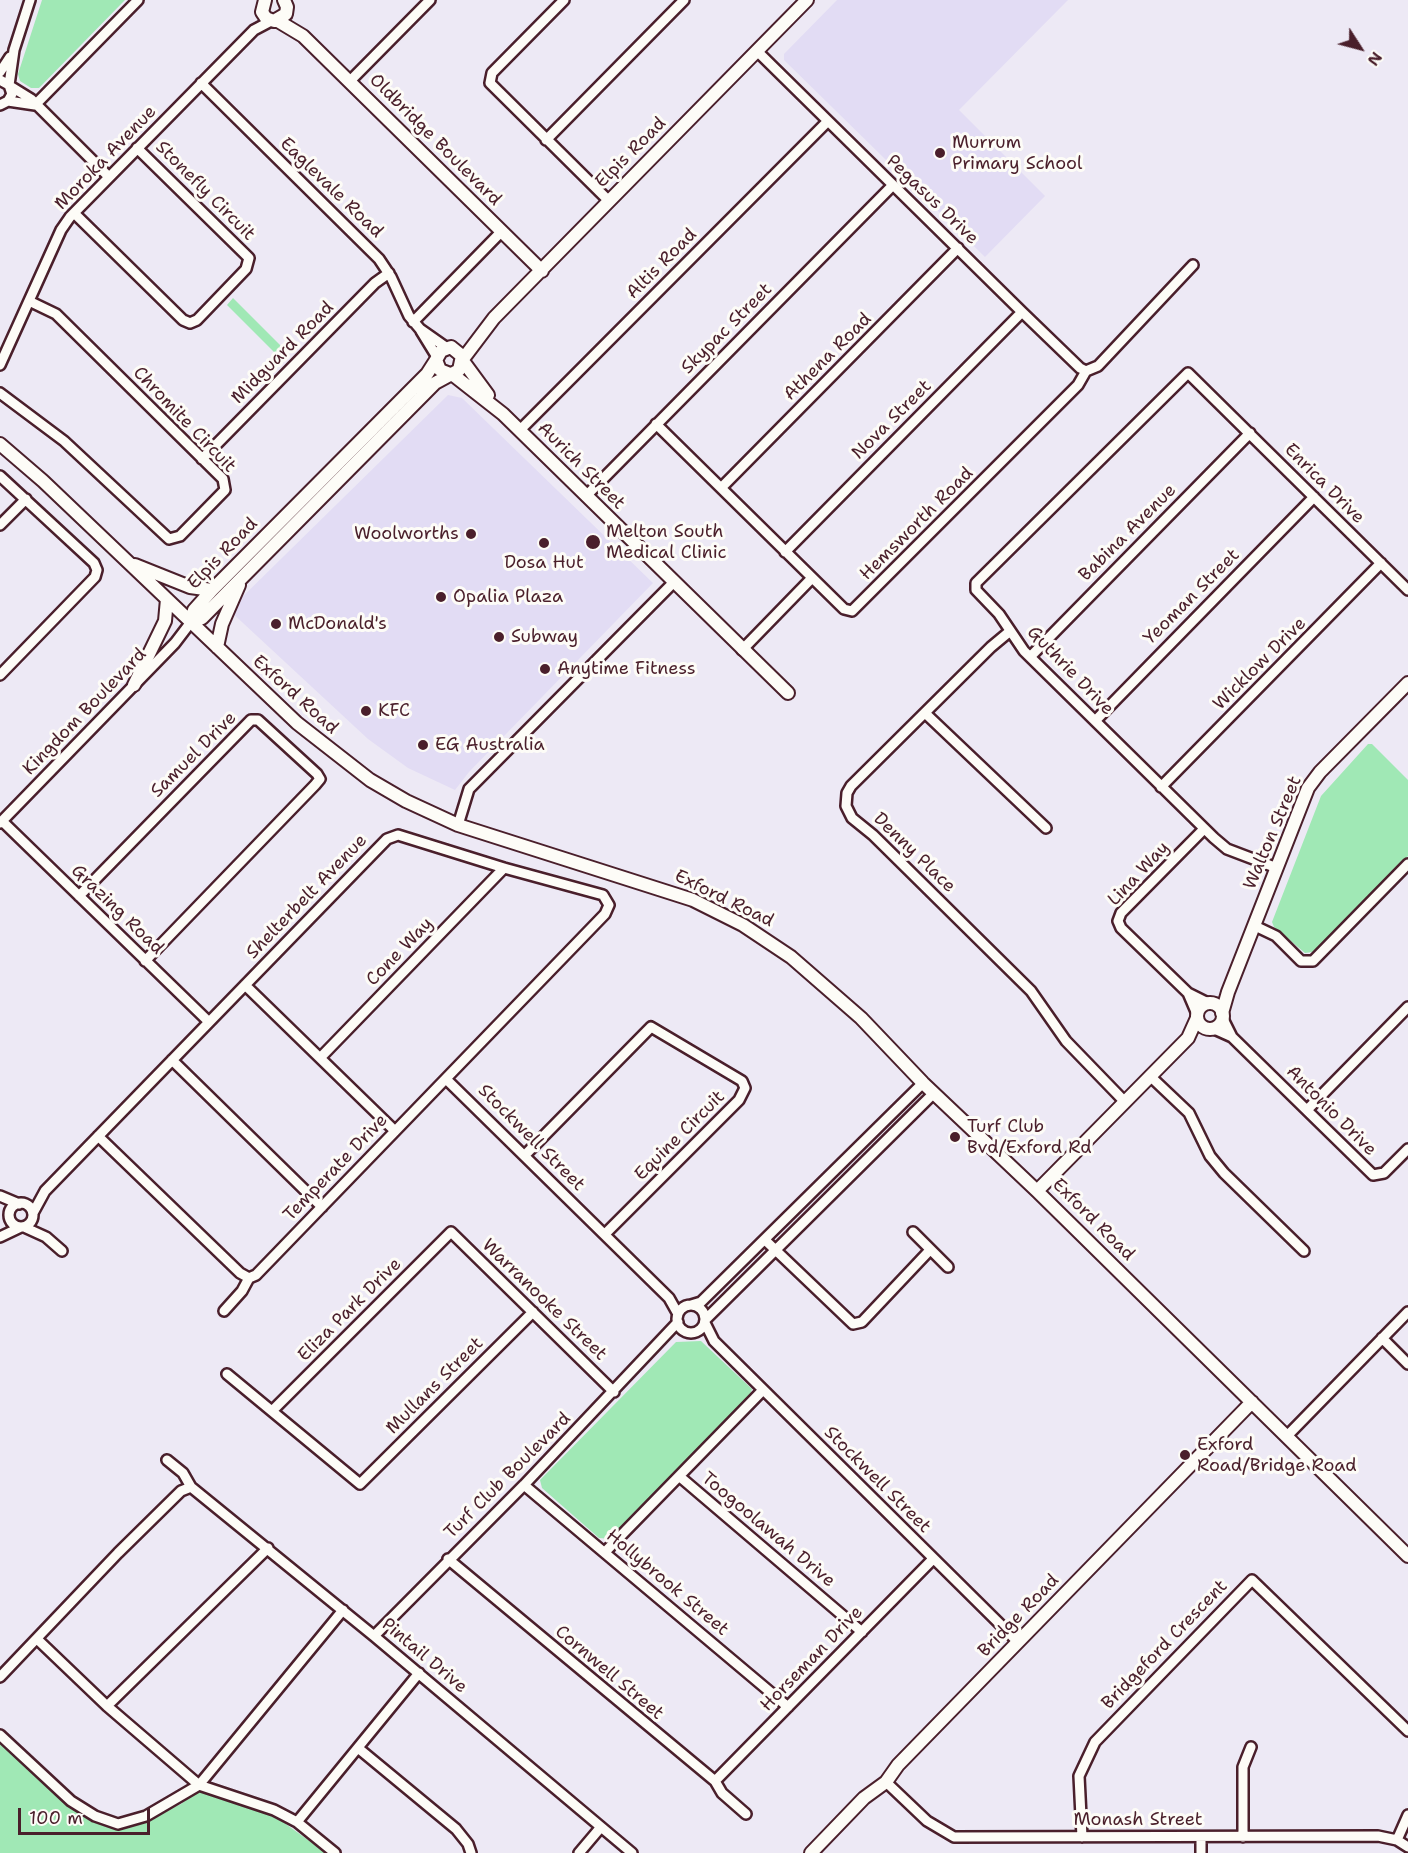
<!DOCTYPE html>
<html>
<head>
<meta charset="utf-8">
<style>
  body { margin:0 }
  #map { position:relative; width:1408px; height:1853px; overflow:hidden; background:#ede9f5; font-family:"Shantell Sans",sans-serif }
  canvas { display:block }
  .north { position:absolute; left:1330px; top:18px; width:60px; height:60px; -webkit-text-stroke:4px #fdfcf7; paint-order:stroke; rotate:126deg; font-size:16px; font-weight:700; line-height:24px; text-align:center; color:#4a1f2b }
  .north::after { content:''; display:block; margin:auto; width:21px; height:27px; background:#4a1f2b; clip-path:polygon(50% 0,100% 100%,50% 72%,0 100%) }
  .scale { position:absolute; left:18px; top:1808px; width:132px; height:27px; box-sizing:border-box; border:3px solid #4a1f2b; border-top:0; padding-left:8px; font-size:18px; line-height:21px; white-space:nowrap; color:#4a1f2b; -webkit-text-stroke:4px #fdfcf7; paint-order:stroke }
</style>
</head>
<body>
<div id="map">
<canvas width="1408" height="1853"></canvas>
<div class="north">N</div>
<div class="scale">100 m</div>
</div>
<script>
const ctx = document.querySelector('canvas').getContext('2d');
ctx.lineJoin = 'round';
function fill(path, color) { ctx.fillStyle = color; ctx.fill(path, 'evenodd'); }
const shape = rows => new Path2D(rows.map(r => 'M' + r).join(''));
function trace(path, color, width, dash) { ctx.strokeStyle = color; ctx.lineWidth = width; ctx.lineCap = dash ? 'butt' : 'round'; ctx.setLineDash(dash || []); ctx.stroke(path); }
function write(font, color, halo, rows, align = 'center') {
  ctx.font = font + ' "Shantell Sans",sans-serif'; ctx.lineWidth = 6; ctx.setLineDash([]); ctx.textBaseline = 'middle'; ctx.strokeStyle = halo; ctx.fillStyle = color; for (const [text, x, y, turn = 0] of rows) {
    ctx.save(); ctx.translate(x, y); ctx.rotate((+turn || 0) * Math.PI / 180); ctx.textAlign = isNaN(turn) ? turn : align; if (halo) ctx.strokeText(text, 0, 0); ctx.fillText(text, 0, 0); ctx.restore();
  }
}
fill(shape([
  [837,0,1068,0,959,110,1045,196,985,257,784,60,784,54],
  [448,395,462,398,653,583,469,772,455,790,408,768,368,739,229,610]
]), '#e2dcf4');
fill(shape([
  [42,0,125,0,39,88,31,88,20,81,18,74],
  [233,298,290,355,283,361,227,305],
  [1368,744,1372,744,1408,780,1408,856,1320,946,1312,952,1305,953,1274,927,1272,922,1321,796],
  [701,1341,752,1389,749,1398,611,1539,599,1538,542,1488,540,1480,676,1342],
  [0,1742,67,1804,92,1821,118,1829,145,1821,181,1804,199,1790,244,1802,272,1814,326,1853,0,1853]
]), '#a0e8b5');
const minor = shape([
  [564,0,492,73,490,83,609,201],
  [757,51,1022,312,1080,368,1086,371],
  [0,72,10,57],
  [0,80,9,85,12,94,8,101,0,105],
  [350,81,430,0],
  [201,83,379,259,391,277,409,316,420,329,447,348],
  [9,85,14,50,30,0],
  [10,86,31,99,109,177],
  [8,101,35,105],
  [35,105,138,0],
  [546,140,684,0],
  [74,213,183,320,190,323,197,320,246,269,249,258,137,148],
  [413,322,502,231],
  [421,331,437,357],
  [0,365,61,230,70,217,254,30,271,21],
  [0,393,64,441,169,539,180,536,225,490,223,479,56,314,29,301],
  [656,424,844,609,852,611,1078,385,1086,371,1098,366,1193,265],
  [520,430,828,121],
  [202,459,375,283,389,273],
  [0,476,94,563,97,570,95,577,0,675],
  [721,488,958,248],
  [586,496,893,185],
  [0,525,26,499],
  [785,552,1022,312],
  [1009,632,991,647,851,786,847,793,846,806,852,818,873,835,1031,991,1066,1041,1125,1102],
  [742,650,812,578],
  [1030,657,1250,433],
  [925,713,1046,828],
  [1095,721,1314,497],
  [1161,787,1381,563],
  [2,821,209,1022],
  [0,823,175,643,191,622],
  [458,825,469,789,674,582],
  [1277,868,1227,849,1214,838,1024,651,999,614,976,590,976,583,1188,373,1408,590],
  [79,896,251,720,258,720,317,774,320,779,315,785,145,961],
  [1255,926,1276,936,1301,961,1313,961,1408,864],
  [245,985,395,1131],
  [1188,993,1208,1003],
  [1197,1014,1188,993,1121,928,1118,921,1121,913,1204,829],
  [1222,1017,1232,1037,1373,1175,1384,1173,1408,1149],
  [1212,1028,1232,1037],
  [320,1058,504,868],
  [172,1060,322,1207],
  [1150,1076,1189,1113,1210,1156,1224,1173,1304,1251],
  [446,1079,669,1298,678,1314],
  [1307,1110,1408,1007],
  [98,1136,240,1273,249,1278],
  [525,1155,651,1027,742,1081,745,1088,739,1100,605,1234],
  [0,1196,19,1204],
  '9 1215a12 12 0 1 1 24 0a12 12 0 1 1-24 0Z',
  [33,1213,45,1191,387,839,398,835,504,868,603,895,609,905,605,914,256,1275,249,1278],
  [24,1227,46,1237,62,1251],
  [913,1232,948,1267],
  [0,1237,21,1227],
  [765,1240,853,1324,862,1322,930,1250],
  [691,1305,701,1302,923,1083],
  '677 1319a14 14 0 1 1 28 0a14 14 0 1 1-28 0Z',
  [224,1311,242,1291,249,1278],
  [705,1320,934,1093],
  [705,1323,714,1341,1018,1642],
  [1382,1338,1408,1364],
  [227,1374,360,1484,533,1312],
  [272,1411,451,1232,614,1392],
  [1287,1436,1408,1312],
  [167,1460,183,1473,191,1487,374,1636,632,1853],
  [679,1476,862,1632],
  [524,1485,788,1707],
  [605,1552,763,1390],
  [448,1559,715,1781,722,1793,746,1814],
  [374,1636,524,1485,678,1322],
  [37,1639,107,1706,199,1785,274,1810,297,1822,335,1853],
  [0,1677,118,1553,181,1491,191,1487],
  [107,1706,268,1548],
  [0,1735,71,1801,95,1816,118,1824,146,1816,199,1785,343,1610],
  [358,1748,456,1829,468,1844,471,1853],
  [715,1781,933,1559],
  [886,1782,927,1821,954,1837,1378,1836,1397,1840,1408,1847],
  [297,1822,419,1673],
  [1082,1837,1079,1776,1095,1742,1252,1580,1408,1731],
  [1243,1837,1243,1767,1251,1747],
  [1397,1840,1408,1815],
  [579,1853,601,1827],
  [1201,1853,1201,1837]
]);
const tertiary = shape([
  [265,0,262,12,266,18,274,21,286,14,287,7,284,0],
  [278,21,303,36,542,271],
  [463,359,494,318,807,0],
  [463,361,488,395],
  [452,374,503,414,788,693],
  [0,444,43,481,297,723,370,780,406,801,458,825,693,900,743,925,791,957,861,1018,923,1083,1037,1191,1408,1556],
  [135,565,190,587,212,590],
  [191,622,202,618,435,383,459,370,462,356,451,347,441,351,436,360,440,370,450,374],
  [191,622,194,610,212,590,427,374,436,360],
  [217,647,222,624,239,585],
  [134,685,165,621,167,599],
  '1197 1016a13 13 0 1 1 26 0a13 13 0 1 1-26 0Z',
  [1222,1013,1228,992,1308,788,1320,772,1408,683],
  [1037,1191,1188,1038,1197,1018],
  [811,1853,864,1798,886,1782,898,1765,1252,1402]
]);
trace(minor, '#4a1f2b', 14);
trace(tertiary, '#4a1f2b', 16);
trace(minor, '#fdfcf7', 9);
trace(tertiary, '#fdfcf7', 12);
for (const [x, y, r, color] of [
  [940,153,6,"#4a1f2b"],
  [471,534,6,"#4a1f2b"],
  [593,542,8,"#4a1f2b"],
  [544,543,6,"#4a1f2b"],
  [441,597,6,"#4a1f2b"],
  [276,624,6,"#4a1f2b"],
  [499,637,6,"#4a1f2b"],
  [545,669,6,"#4a1f2b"],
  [366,711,6,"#4a1f2b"],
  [423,745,6,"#4a1f2b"],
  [955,1137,6,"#4a1f2b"],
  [1185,1455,6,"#4a1f2b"]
]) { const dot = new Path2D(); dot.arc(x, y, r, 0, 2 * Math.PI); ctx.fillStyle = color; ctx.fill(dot); trace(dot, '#fdfcf7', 2); }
write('18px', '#4a1f2b', '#fdfcf7', [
  ["Oldbridge Boulevard",435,140,45],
  ["Elpis Road",631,153,-45],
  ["Moroka Avenue",106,158,-46],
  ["Eaglevale Road",331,188,44],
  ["Stonefly Circuit",205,191,45],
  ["Pegasus Drive",932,200,44],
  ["Altis Road",662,264,-45],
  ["Skypac Street",727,329,-45],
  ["Midguard Road",283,353,-45],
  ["Athena Road",828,357,-45],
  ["Chromite Circuit",184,420,46],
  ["Nova Street",892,420,-45],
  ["Aurich Street",581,466,45],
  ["Enrica Drive",1324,484,45],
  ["Hemsworth Road",917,524,-45],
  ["Babina Avenue",1128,533,-45],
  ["Elpis Road",223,554,-46],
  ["Yeoman Street",1192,597,-45],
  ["Wicklow Drive",1260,664,-45],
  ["Guthrie Drive",1070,671,46],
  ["Exford Road",295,695,42],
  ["Kingdom Boulevard",85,712,-46],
  ["Samuel Drive",194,755,-45],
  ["Walton Street",1273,833,-67],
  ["Denny Place",914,853,44],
  ["Lina Way",1139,874,-47],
  ["Shelterbelt Avenue",307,897,-46],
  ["Exford Road",724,899,26],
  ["Grazing Road",117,910,44],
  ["Cone Way",400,952,-46],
  ["Antonio Drive",1331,1111,45],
  ["Equine Circuit",680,1136,-45],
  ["Stockwell Street",531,1138,45],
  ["Temperate Drive",336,1168,-46],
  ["Exford Road",1093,1220,45],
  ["Warranooke Street",544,1300,44],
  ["Eliza Park Drive",350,1310,-45],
  ["Mullans Street",435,1386,-45],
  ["Turf Club Boulevard",508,1476,-45],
  ["Stockwell Street",877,1480,45],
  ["Toogoolawah Drive",768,1530,40],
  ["Hollybrook Street",667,1583,40],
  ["Bridge Road",1019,1616,-46],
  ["Bridgeford Crescent",1165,1645,-46],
  ["Pintail Drive",424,1656,40],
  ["Horseman Drive",812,1659,-46],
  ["Cornwell Street",609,1673,40],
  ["Monash Street",1138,1820]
]);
write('18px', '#4a1f2b', '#fdfcf7', [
  ["Murrum",952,143],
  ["Primary School",952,164],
  ["Melton South",606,532],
  ["Medical Clinic",606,553],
  ["Woolworths",459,534,"right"],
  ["Dosa Hut",544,563,"center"],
  ["Opalia Plaza",453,597],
  ["McDonald's",288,624],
  ["Subway",511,637],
  ["Anytime Fitness",557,669],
  ["KFC",378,711],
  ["EG Australia",435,745],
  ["Turf Club",967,1127],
  ["Bvd/Exford Rd",967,1148],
  ["Exford",1197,1445],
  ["Road/Bridge Road",1197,1466]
], 'left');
</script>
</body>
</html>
